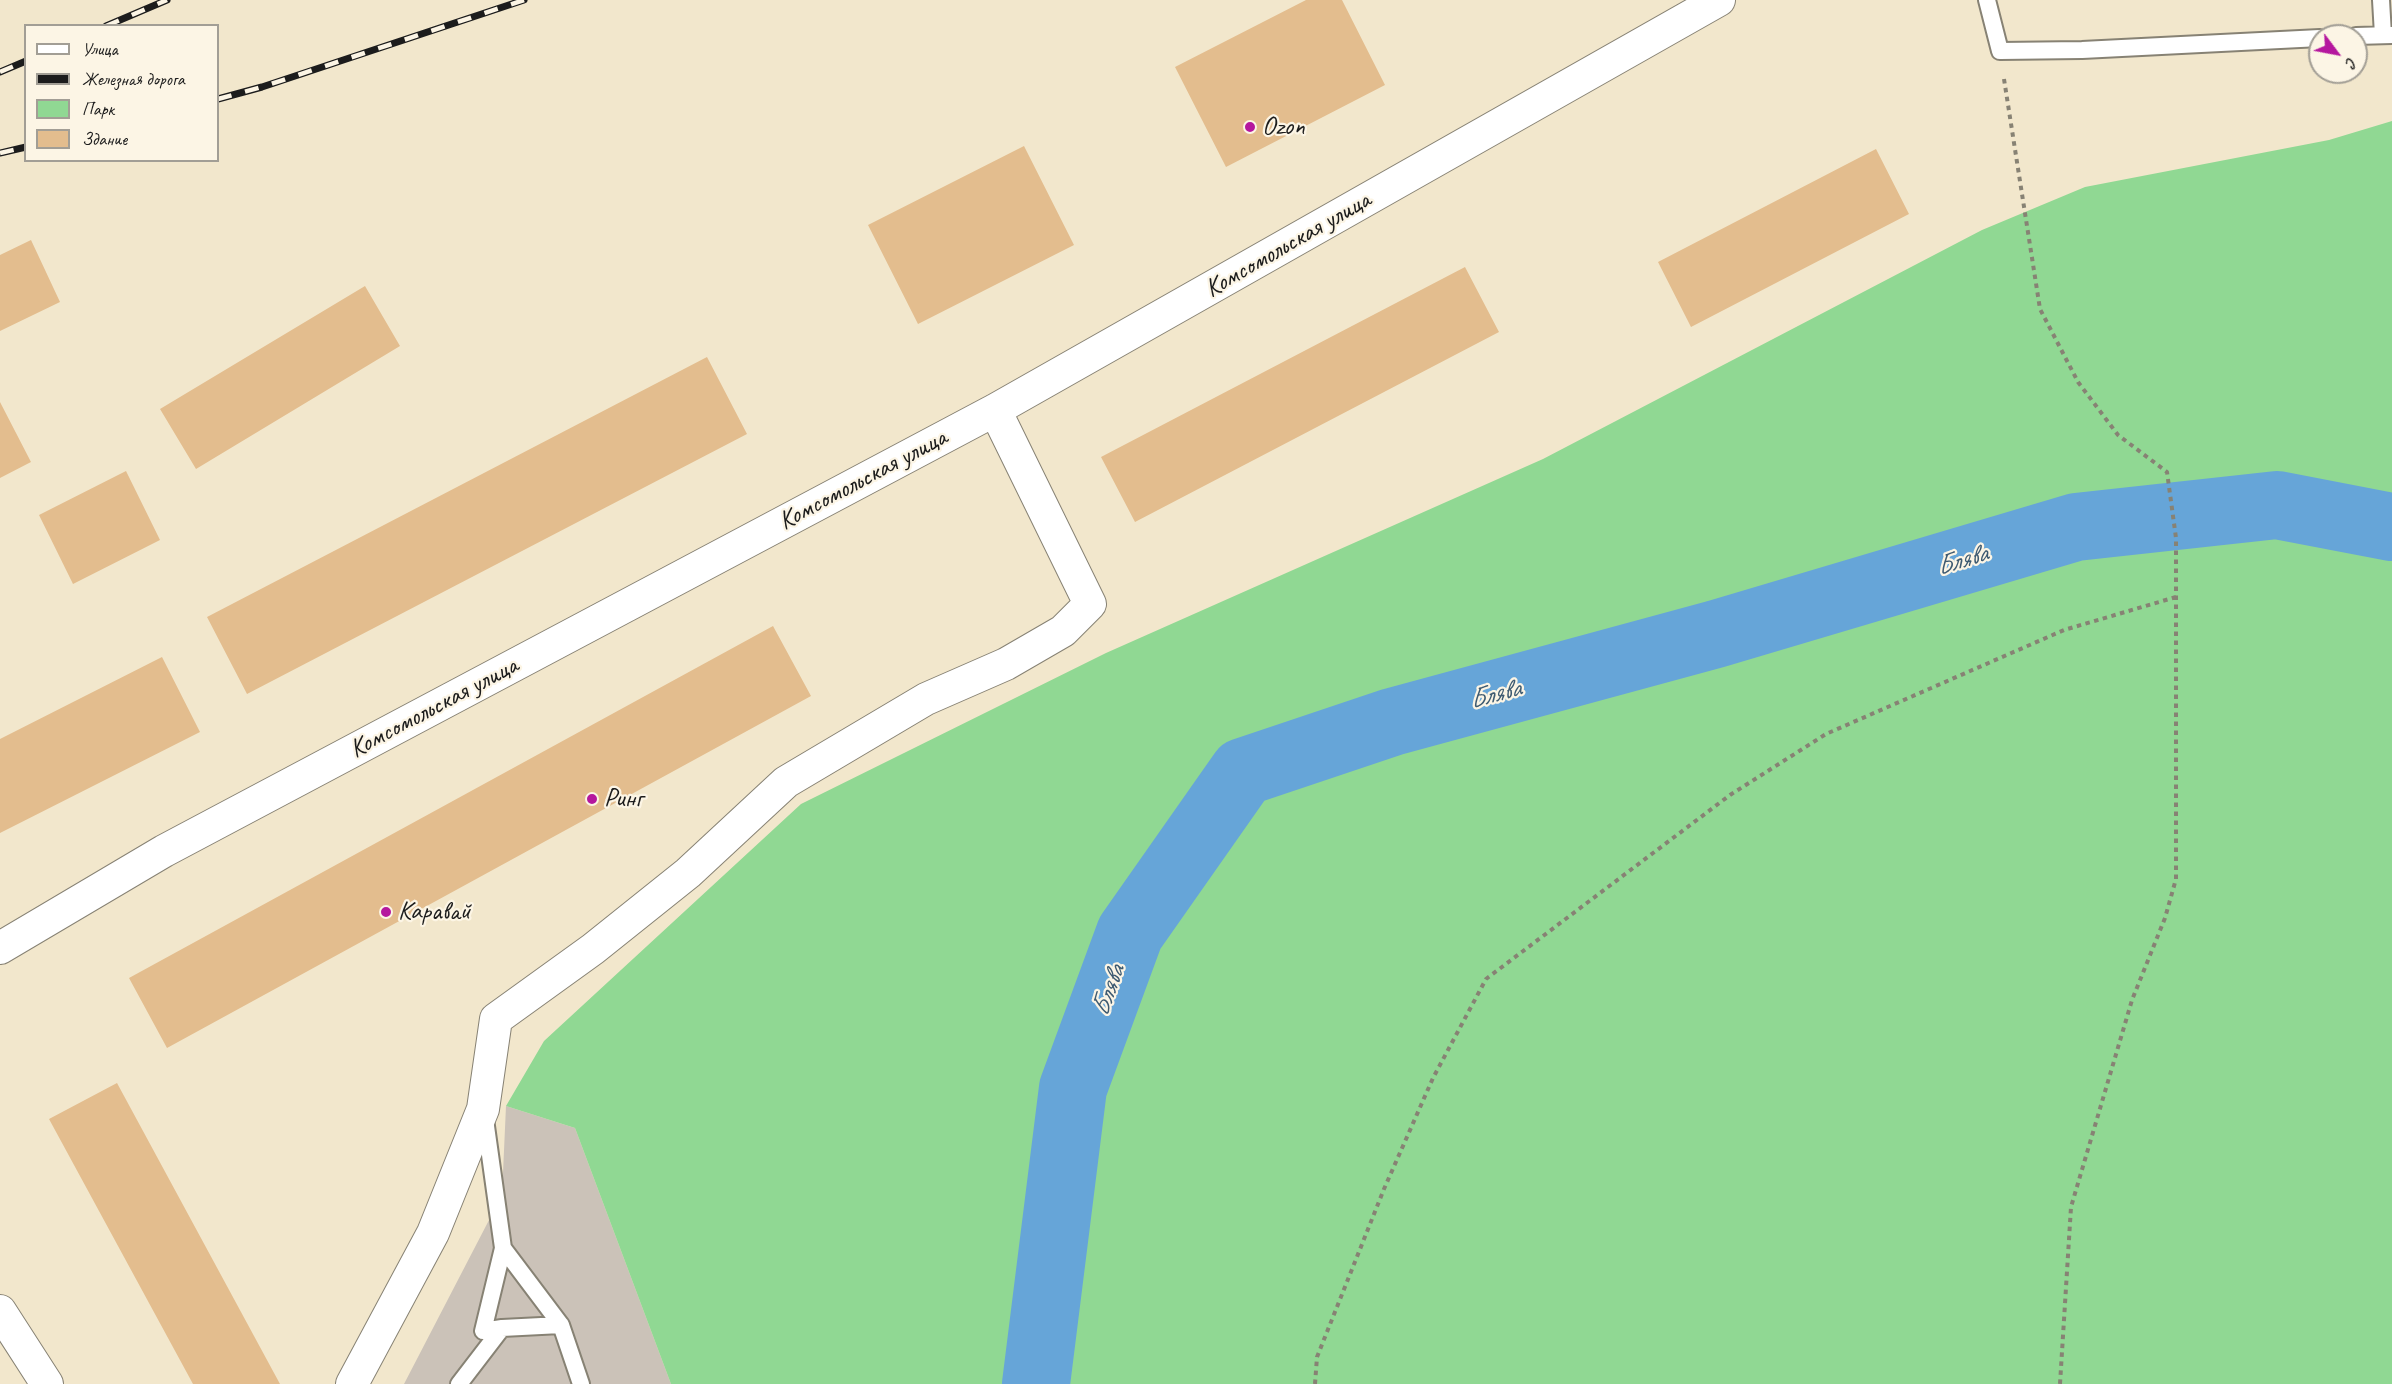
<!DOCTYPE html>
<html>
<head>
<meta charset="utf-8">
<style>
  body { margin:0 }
  #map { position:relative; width:2392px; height:1384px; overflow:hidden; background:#f2e7cc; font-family:Caveat,sans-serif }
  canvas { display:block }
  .legend { position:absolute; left:24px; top:24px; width:195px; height:138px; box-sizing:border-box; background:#fcf5e5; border:2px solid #a29e95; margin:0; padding:8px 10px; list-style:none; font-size:18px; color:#1c1c1c }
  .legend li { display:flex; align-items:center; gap:12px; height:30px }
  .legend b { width:30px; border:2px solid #a29e95 }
  .north { position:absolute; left:2308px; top:24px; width:60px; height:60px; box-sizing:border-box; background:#fcf5e5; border:2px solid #a29e95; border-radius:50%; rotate:122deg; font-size:16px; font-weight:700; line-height:24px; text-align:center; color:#1c1c1c }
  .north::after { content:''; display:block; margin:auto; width:21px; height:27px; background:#b5179e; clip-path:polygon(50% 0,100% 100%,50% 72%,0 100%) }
</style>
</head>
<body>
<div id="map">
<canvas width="2392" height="1384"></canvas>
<ul class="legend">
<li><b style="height:8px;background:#fff"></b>Улица</li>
<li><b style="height:8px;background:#1c1c1c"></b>Железная дорога</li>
<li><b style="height:16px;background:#90d893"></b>Парк</li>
<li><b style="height:16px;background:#e3bd8e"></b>Здание</li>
</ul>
<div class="north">С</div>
</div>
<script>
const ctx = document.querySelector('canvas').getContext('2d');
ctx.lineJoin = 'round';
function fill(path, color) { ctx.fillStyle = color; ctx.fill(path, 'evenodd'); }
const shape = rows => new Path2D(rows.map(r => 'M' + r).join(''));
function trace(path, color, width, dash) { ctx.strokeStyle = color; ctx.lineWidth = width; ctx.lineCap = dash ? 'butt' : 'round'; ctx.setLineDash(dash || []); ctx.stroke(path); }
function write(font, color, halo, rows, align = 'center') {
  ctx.font = font + ' Caveat,sans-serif'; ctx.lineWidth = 4.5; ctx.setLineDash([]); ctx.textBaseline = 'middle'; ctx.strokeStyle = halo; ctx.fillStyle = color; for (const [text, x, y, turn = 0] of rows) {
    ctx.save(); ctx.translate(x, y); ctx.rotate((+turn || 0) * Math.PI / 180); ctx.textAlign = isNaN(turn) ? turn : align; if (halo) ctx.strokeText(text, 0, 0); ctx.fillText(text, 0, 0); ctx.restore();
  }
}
fill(shape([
  [506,1106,575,1128,671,1384,404,1384,502,1195]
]), '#cbc2b8');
fill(shape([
  [2392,121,2392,1384,671,1384,575,1128,506,1106,544,1041,801,804,1106,653,1543,459,1982,230,2085,187,2329,140]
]), '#90d893');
trace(shape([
  [1036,1384,1073,1088,1130,933,1243,772,1392,722,1716,634,2076,527,2277,505,2392,527]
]), '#66a5d8', 68);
fill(shape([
  [1306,0,1342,0,1385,85,1226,167,1175,67],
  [1024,146,1074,245,918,324,868,225],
  [1876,149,1909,214,1691,327,1658,262],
  [31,240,60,302,0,331,0,255],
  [1465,267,1499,332,1135,522,1101,457],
  [365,286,400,346,196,469,160,409],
  [707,357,747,434,247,694,207,617],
  [0,402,31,462,0,478],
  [126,471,160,540,73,584,39,515],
  [773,626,811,696,167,1048,129,978],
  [162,657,200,732,0,833,0,739],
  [117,1083,280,1384,193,1384,49,1119]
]), '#e3bd8e');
const service = shape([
  [1987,0,2000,51,2082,50,2320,38],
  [2381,0,2383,35],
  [2356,36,2392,35],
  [503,1248,561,1325],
  [502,1328,561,1325,581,1384],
  [459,1384,502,1328,483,1331,503,1248,485,1119]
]);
const minor = shape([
  [0,948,164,851,995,410,1719,0],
  [0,1311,47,1384],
  [352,1384,433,1233,483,1109,496,1019,593,949,688,873,786,782,926,699,1006,664,1063,631,1090,604,995,410]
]);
trace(service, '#878274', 20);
trace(minor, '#878274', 34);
trace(shape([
  [2004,79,2040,309,2078,382,2118,435,2167,472,2176,538,2176,879,2165,918,2132,1000,2071,1207,2060,1384],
  [1315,1384,1317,1357,1384,1189,1433,1078,1486,979,1730,795,1826,734,2064,630,2176,597]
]), '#878274', 4, [4.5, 4.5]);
trace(service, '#fff', 16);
trace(minor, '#fff', 32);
const rail = shape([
  [106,26,167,0],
  [0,72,26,61],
  [218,99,262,87,524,0],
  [0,153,26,147]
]);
trace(rail, '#1c1c1c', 7);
trace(rail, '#fcf5e5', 4.5, [14]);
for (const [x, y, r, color] of [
  [1250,127,6,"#b5179e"],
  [592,799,6,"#b5179e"],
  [386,912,6,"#b5179e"]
]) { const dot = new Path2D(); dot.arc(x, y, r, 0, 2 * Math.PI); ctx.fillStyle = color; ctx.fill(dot); trace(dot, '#fcf5e5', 2); }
write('26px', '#1c1c1c', '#fcf5e5', [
  ["Ozon",1262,127],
  ["Ринг",604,799],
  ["Каравай",398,912]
], 'left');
write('26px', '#1c1c1c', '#fcf5e5', [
  ["Комсомольская улица",1288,245,-30],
  ["Комсомольская улица",863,480,-28],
  ["Комсомольская улица",434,708,-28]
]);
write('italic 27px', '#3d5a71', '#fcf5e5', [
  ["Блява",1962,561,-17],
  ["Блява",1495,695,-15],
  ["Блява",1109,991,-70]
]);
</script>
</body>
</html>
